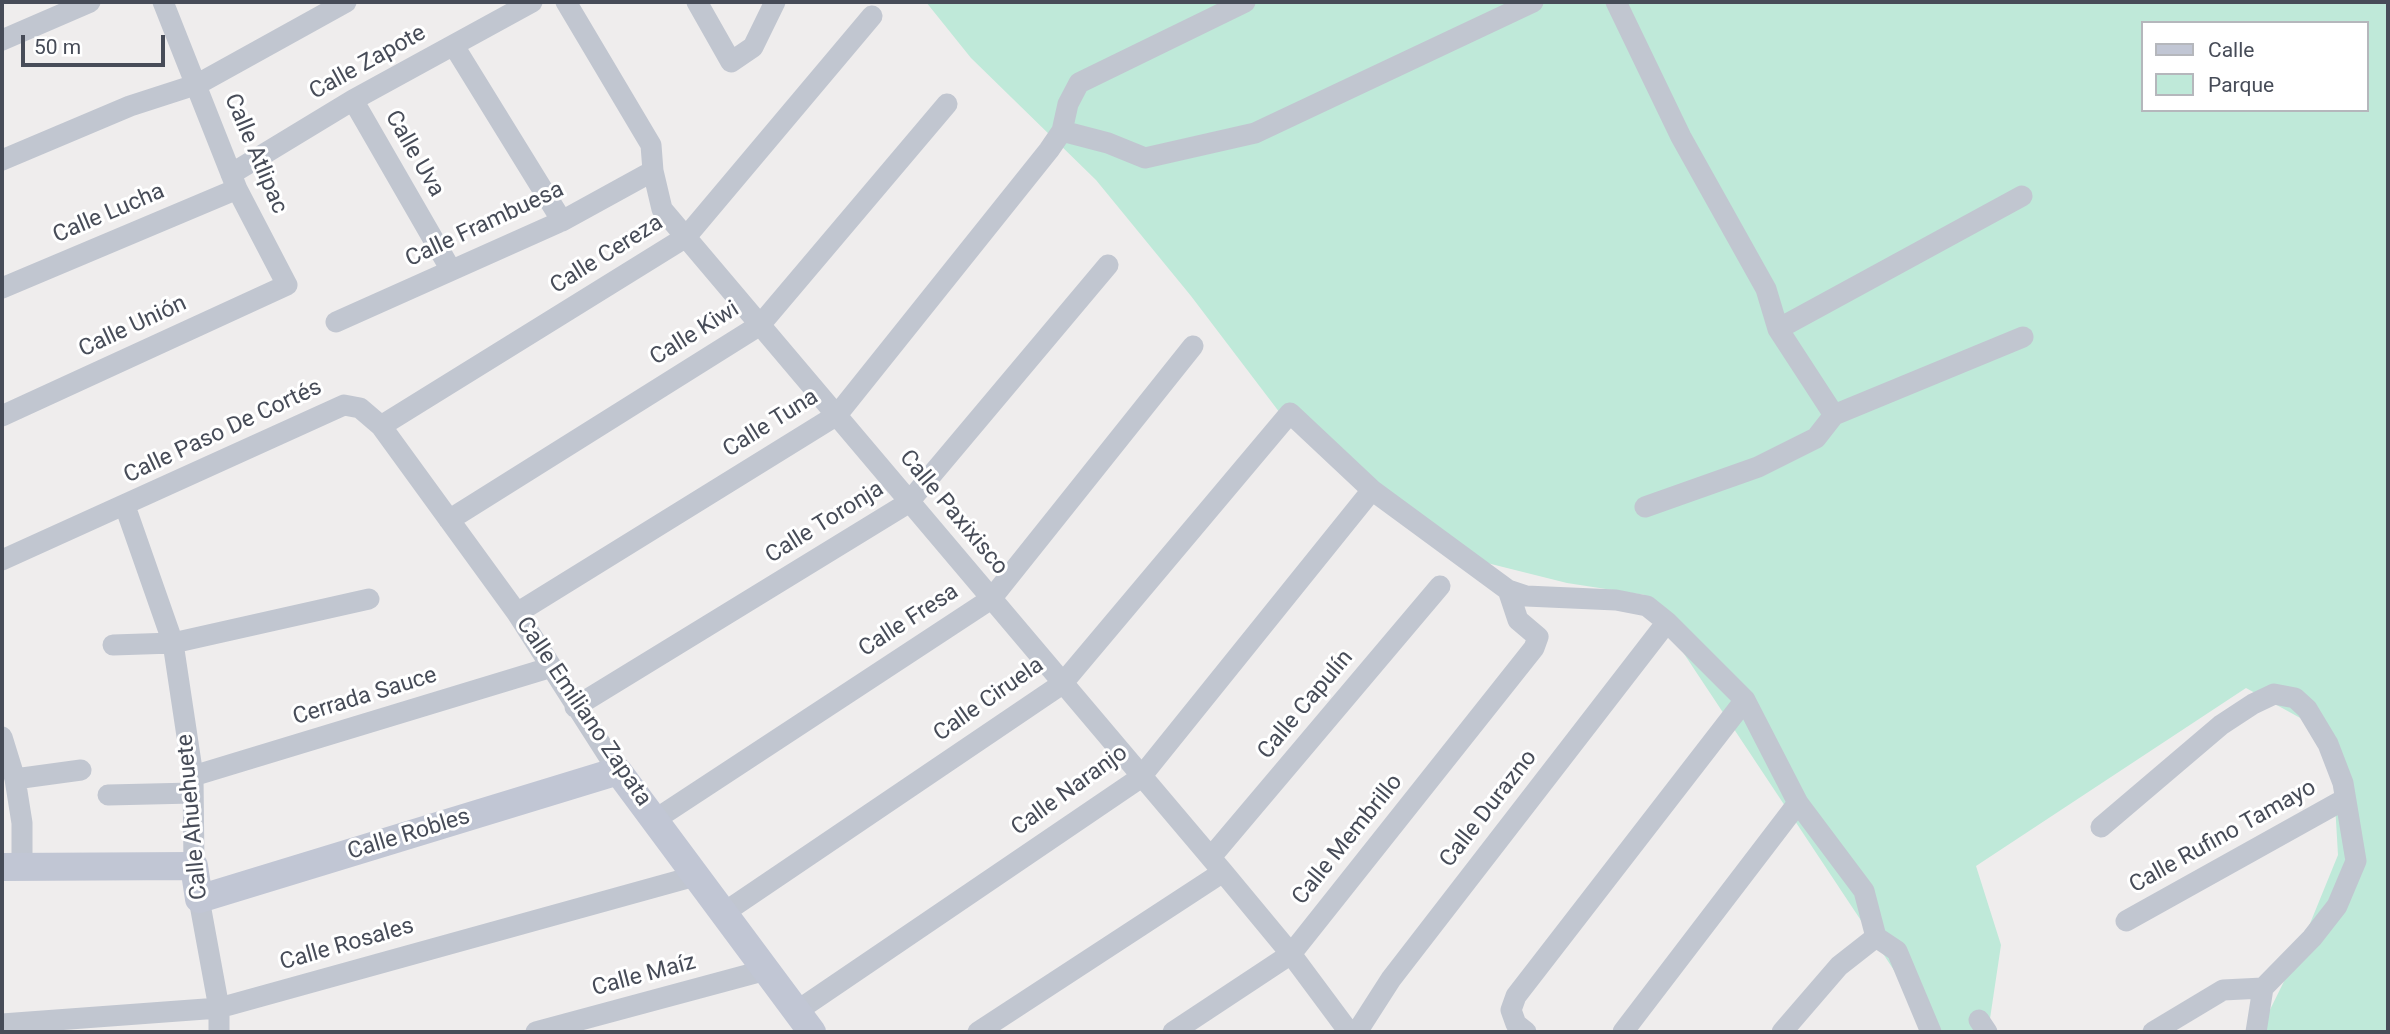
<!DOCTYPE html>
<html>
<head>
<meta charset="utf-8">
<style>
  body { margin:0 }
  #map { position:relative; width:2390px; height:1034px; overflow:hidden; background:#efeded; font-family:Roboto,sans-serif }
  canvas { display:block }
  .frame { position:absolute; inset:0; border:4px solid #474c58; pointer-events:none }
  .legend { position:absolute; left:2141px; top:21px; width:228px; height:91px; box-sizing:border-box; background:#fff; border:2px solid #b5b7bc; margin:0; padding:9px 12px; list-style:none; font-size:21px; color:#474c58 }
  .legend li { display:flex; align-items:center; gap:14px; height:35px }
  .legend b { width:35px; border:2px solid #b5b7bc }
  .scale { position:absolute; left:21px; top:35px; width:144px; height:32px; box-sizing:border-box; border:4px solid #474c58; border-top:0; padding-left:9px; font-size:21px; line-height:24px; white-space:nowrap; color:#474c58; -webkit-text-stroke:5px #fff; paint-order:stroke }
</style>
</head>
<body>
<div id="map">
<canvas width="2390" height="1034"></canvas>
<div class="frame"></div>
<ul class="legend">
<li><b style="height:9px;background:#c1c6d4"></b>Calle</li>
<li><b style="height:19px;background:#bfe9d9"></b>Parque</li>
</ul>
<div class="scale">50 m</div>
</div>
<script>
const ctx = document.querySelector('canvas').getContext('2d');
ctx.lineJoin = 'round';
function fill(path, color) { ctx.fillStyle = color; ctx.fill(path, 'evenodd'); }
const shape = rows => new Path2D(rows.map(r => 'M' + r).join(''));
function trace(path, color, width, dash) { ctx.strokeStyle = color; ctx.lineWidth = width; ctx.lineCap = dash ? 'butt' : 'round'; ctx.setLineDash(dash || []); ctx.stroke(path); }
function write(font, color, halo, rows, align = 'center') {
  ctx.font = font + ' Roboto,sans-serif'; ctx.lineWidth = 6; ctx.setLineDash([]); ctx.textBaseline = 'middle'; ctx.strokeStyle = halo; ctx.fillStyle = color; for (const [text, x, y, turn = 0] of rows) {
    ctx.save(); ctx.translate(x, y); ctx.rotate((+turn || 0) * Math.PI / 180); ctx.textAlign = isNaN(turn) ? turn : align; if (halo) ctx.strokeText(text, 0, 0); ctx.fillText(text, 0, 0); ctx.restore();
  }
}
fill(shape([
  [926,2,2388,2,2388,1032,2259,1032,2298,953,2338,855,2331,735,2246,688,1976,866,2001,945,1988,1032,1935,1032,1645,595,1567,583,1483,562,1283,417,1191,296,1096,180,971,58],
  [2143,23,2367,23,2367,110,2143,110]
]), '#bfe9d9');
trace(shape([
  [566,2,651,145,653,171,662,209,1223,872,1291,954,1349,1032],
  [697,2,731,62,753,47,775,2],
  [1616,2,1681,137,1766,289,1778,329,1834,415],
  [2,40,90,2],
  [454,46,562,221],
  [353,100,451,270],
  [1062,131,1108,143,1145,158,1255,133,1533,2],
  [2,160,130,106,198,84,346,2],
  [231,174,353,100,532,2],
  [2,288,237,189],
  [336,322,562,221,653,171],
  [1778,329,2022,196],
  [2,416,287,285,237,189,163,2],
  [381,426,686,237,872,16],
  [125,506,173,643,193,776,194,866],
  [1645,507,1758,467,1816,438,1834,415,2023,337],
  [449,520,760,325,947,104],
  [2,560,344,405,360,408,381,426,517,613,618,771],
  [517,613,837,415,1049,150,1062,131,1068,104,1079,83,1245,2],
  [113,645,173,643,369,599],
  [575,707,908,503,1108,265],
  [2,737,15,779,22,823,22,865],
  [193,776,552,667],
  [15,779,81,770],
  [108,795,193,793],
  [656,819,991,599,1193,346],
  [2101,827,2221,725,2253,704,2274,694,2295,698,2307,709,2328,744,2343,783,2356,861,2337,906,2312,938,2263,988,2256,1032],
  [1211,857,1440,586],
  [199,899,219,1008,219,1032],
  [725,912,1062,684,1290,413,1372,490,1508,590,1526,596,1616,600,1647,606,1667,622,1745,700,1798,803,1864,891,1876,937,1897,951,1931,1032],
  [2126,921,2345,799],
  [797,1011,1140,778,1372,490],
  [1979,1020,1987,1032],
  [2,1024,219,1008,699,875],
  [536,1032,766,970],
  [978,1032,1223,872],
  [1173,1032,1291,954,1534,648,1538,637,1518,620,1508,590],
  [1357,1032,1391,979,1667,622],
  [1526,1032,1516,1024,1511,1010,1516,996,1745,700],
  [1623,1032,1798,803],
  [1782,1032,1839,966,1876,937],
  [2153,1032,2223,990,2263,988]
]), '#c1c6d0', 21);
trace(shape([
  [2,867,194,866,199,899,618,771,812,1032]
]), '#c1c6d4', 28);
write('23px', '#474c58', '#fff', [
  ["Calle Zapote",368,63,-29],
  ["Calle Atlipac",255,154,67],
  ["Calle Uva",414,154,60],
  ["Calle Lucha",109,214,-23],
  ["Calle Frambuesa",485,225,-25],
  ["Calle Cereza",607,255,-32],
  ["Calle Unión",133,327,-25],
  ["Calle Kiwi",695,334,-32],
  ["Calle Tuna",771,424,-32],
  ["Calle Paso De Cortés",223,432,-25],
  ["Calle Paxixisco",953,513,50],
  ["Calle Toronja",825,523,-32],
  ["Calle Fresa",909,621,-33],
  ["Cerrada Sauce",365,697,-17],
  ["Calle Ciruela",989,700,-35],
  ["Calle Capulín",1306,705,-50],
  ["Calle Emiliano Zapata",583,712,56],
  ["Calle Naranjo",1070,791,-36],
  ["Calle Durazno",1489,809,-52],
  ["Calle Ahuehuete",193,817,-95],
  ["Calle Robles",409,835,-17],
  ["Calle Rufino Tamayo",2223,837,-29],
  ["Calle Membrillo",1348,840,-51],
  ["Calle Rosales",347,945,-16],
  ["Calle Maíz",644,976,-15]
]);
</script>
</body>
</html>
